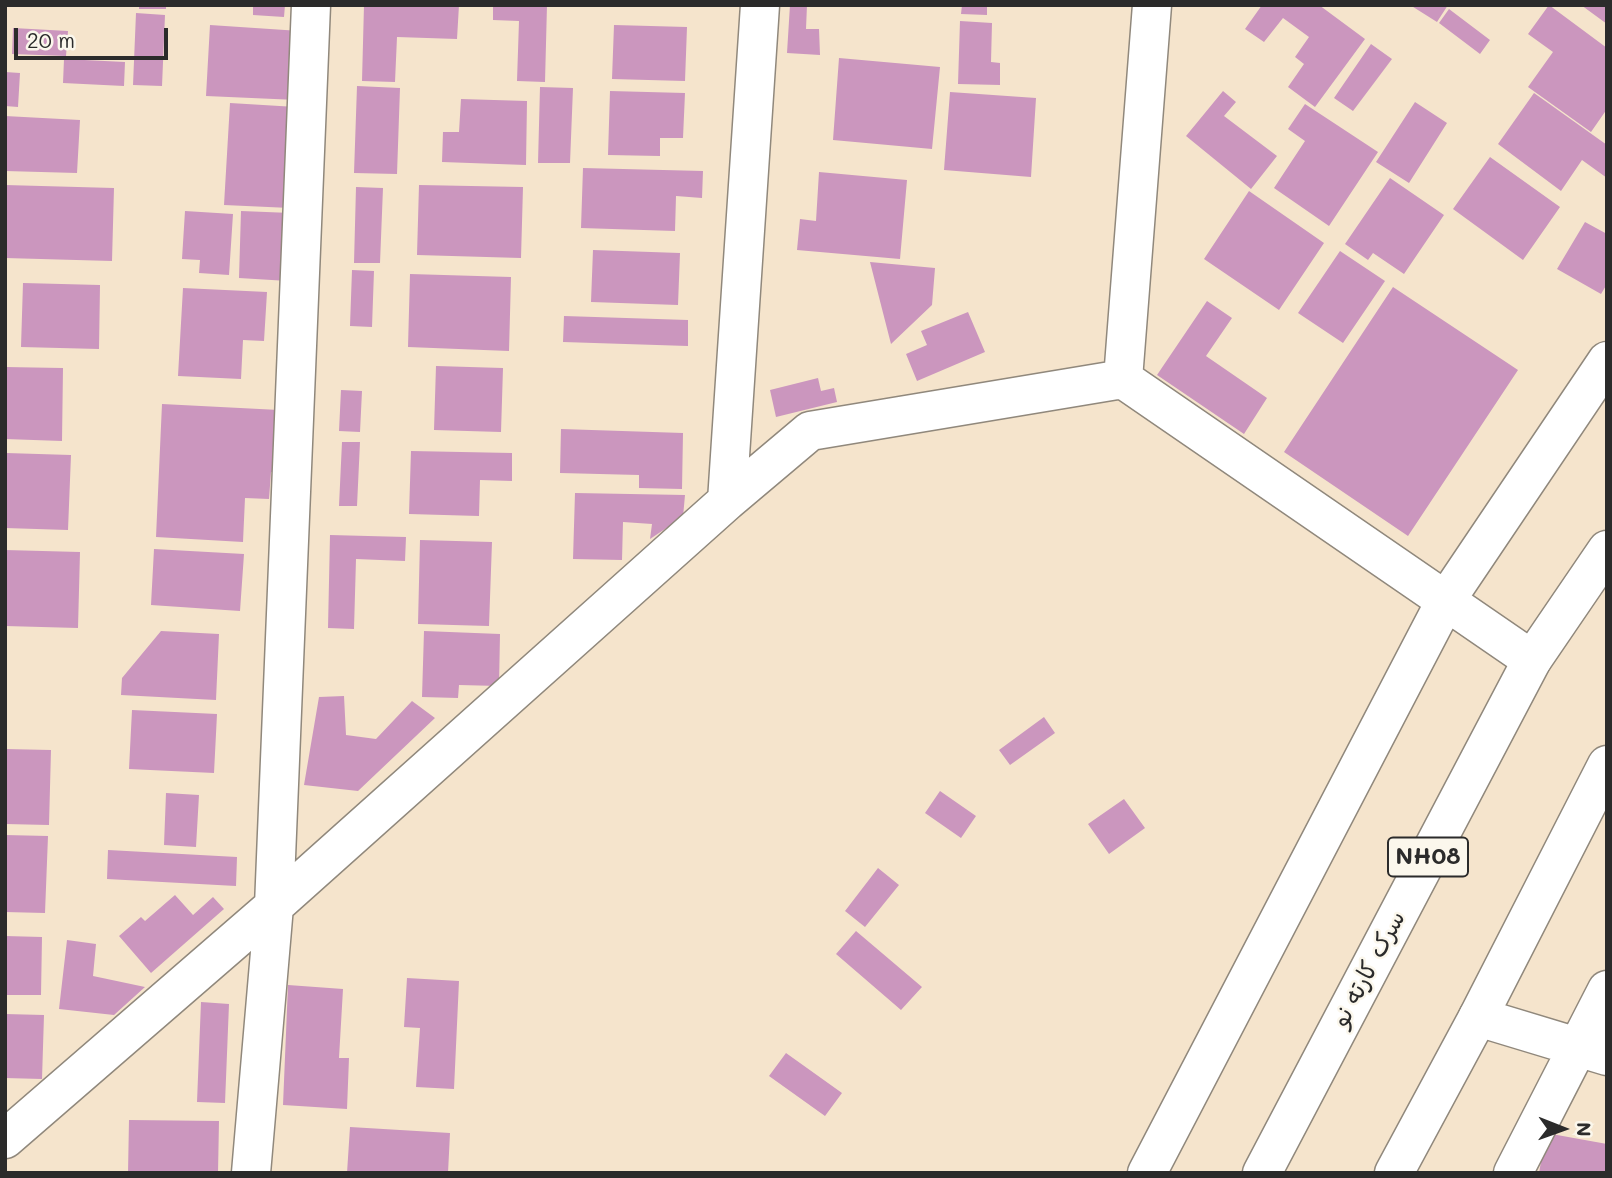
<!DOCTYPE html>
<html>
<head>
<meta charset="utf-8">
<style>
  body { margin:0 }
  #map { position:relative; width:1612px; height:1178px; overflow:hidden; background:#f5e4cc; font-family:Mali,sans-serif }
  canvas { display:block }
  .frame { position:absolute; inset:0; border:7px solid #2b2b2b; pointer-events:none }
  .north { position:absolute; left:1528px; top:1094px; width:70px; height:70px; -webkit-text-stroke:5px #fbf7ec; paint-order:stroke; rotate:91deg; font-size:19px; font-weight:700; line-height:28px; text-align:center; color:#2b2b2b }
  .north::after { content:''; display:block; margin:auto; width:24px; height:32px; background:#2b2b2b; clip-path:polygon(50% 0,100% 100%,50% 72%,0 100%) }
  .scale { position:absolute; left:14px; top:28px; width:154px; height:32px; box-sizing:border-box; border:4px solid #2b2b2b; border-top:0; padding-left:9px; font-size:21px; line-height:24px; white-space:nowrap; color:#2b2b2b; -webkit-text-stroke:5px #fbf7ec; paint-order:stroke }
</style>
</head>
<body>
<div id="map">
<canvas width="1612" height="1178"></canvas>
<div class="frame"></div>
<div class="north">N</div>
<div class="scale">20 m</div>
</div>
<script>
const ctx = document.querySelector('canvas').getContext('2d');
ctx.lineJoin = 'round';
function fill(path, color) { ctx.fillStyle = color; ctx.fill(path, 'evenodd'); }
const shape = rows => new Path2D(rows.map(r => 'M' + r).join(''));
function trace(path, color, width, dash) { ctx.strokeStyle = color; ctx.lineWidth = width; ctx.lineCap = dash ? 'butt' : 'round'; ctx.setLineDash(dash || []); ctx.stroke(path); }
function write(font, color, halo, rows, align = 'center') {
  ctx.font = font + ' Mali,"Playpen Sans Arabic",sans-serif'; ctx.lineWidth = 5; ctx.setLineDash([]); ctx.textBaseline = 'middle'; ctx.strokeStyle = halo; ctx.fillStyle = color; for (const [text, x, y, turn = 0] of rows) {
    ctx.save(); ctx.translate(x, y); ctx.rotate((+turn || 0) * Math.PI / 180); ctx.textAlign = isNaN(turn) ? turn : align; if (halo) ctx.strokeText(text, 0, 0); ctx.fillText(text, 0, 0); ctx.restore();
  }
}
fill(shape([
  [139,5,166,5,166,9,139,9],
  [253,5,285,5,284,17,253,15],
  [364,5,459,5,457,39,397,37,395,82,362,81],
  [493,5,547,5,545,82,517,81,519,21,493,20],
  [790,5,807,5,806,29,819,29,820,55,787,53],
  [962,5,987,5,987,15,961,14],
  [1262,5,1319,5,1365,39,1315,107,1288,87,1304,64,1295,57,1309,37,1283,18,1264,42,1245,29],
  [1410,5,1448,5,1437,22],
  [1549,5,1607,48,1607,109,1591,132,1528,87,1553,52,1528,34],
  [1581,5,1607,5,1607,24],
  [1449,9,1490,40,1480,54,1439,23],
  [136,13,165,15,162,86,133,85],
  [960,21,992,23,991,62,1000,63,1000,85,958,84],
  [210,25,300,31,297,100,206,96],
  [614,25,687,27,685,81,612,79],
  [13,28,68,31,66,56,12,54],
  [1371,44,1392,59,1353,111,1334,98],
  [839,58,940,67,932,149,833,140],
  [64,59,125,62,124,86,63,83],
  [5,72,20,73,18,107,5,106],
  [357,86,400,88,397,174,354,173],
  [540,87,573,88,570,163,538,163],
  [610,91,685,93,683,138,660,138,660,156,608,155],
  [1223,91,1236,102,1224,116,1277,156,1251,189,1186,136],
  [950,92,1036,98,1031,177,944,170],
  [1534,93,1607,145,1607,178,1582,160,1561,191,1498,144],
  [461,99,527,101,526,165,442,162,443,132,459,132],
  [1415,102,1447,123,1409,183,1376,162],
  [230,103,296,107,290,208,224,205],
  [1305,104,1378,152,1329,226,1274,188,1305,141,1288,129],
  [5,116,80,120,77,173,5,171],
  [1490,157,1560,207,1523,260,1453,209],
  [583,168,703,171,702,198,676,196,675,231,581,228],
  [819,172,907,180,900,259,797,250,800,219,816,221],
  [1390,178,1444,215,1404,274,1373,253,1368,260,1345,244],
  [5,185,114,188,112,261,5,258],
  [419,185,523,187,521,258,417,255],
  [356,187,383,188,380,263,354,263],
  [1249,191,1324,243,1279,310,1204,259],
  [185,211,233,214,229,275,199,273,200,260,182,259],
  [241,211,291,213,288,281,239,278],
  [1585,222,1607,234,1607,284,1601,294,1557,269],
  [593,250,680,253,678,305,591,302],
  [1340,251,1385,281,1343,343,1298,313],
  [870,262,935,268,932,305,891,344],
  [352,270,374,271,372,327,350,326],
  [410,274,511,277,509,351,408,347],
  [23,283,100,285,99,349,21,347],
  [1393,287,1518,370,1408,536,1284,452],
  [183,288,267,292,264,341,243,340,241,379,178,376],
  [1207,301,1232,318,1206,356,1267,398,1244,434,1157,375],
  [968,312,985,352,917,381,906,354,927,345,921,331],
  [564,316,688,320,688,346,563,342],
  [436,366,503,368,501,432,434,430],
  [5,367,63,368,62,441,5,439],
  [818,378,821,391,834,388,837,402,776,417,770,390],
  [341,390,362,391,360,432,339,431],
  [162,404,279,410,276,472,271,472,269,499,245,498,243,542,156,537],
  [561,429,683,433,682,489,639,488,639,475,560,473],
  [342,442,360,442,357,506,339,506],
  [411,451,512,453,512,481,480,480,479,516,409,514],
  [6,453,71,455,68,530,5,528],
  [575,493,685,495,683,517,650,539,652,524,623,522,622,560,573,559],
  [330,535,406,537,405,561,356,559,354,629,328,628],
  [420,540,492,542,489,626,418,624],
  [154,549,244,554,240,611,151,605],
  [5,550,80,552,78,628,5,626],
  [161,631,219,634,216,700,121,695,122,678],
  [424,631,500,634,499,686,459,685,458,698,422,697],
  [344,696,346,735,376,739,412,701,435,718,358,791,304,785,319,697],
  [132,710,217,714,214,773,129,769],
  [1044,717,1055,733,1010,765,999,750],
  [5,749,51,750,49,825,5,824],
  [940,791,976,816,961,838,925,813],
  [166,793,199,795,196,847,164,845],
  [1124,799,1145,828,1109,854,1088,824],
  [5,835,48,836,45,913,5,912],
  [108,850,237,857,236,886,107,879],
  [878,868,899,885,865,927,845,911],
  [175,895,193,915,213,897,224,909,151,973,119,936,141,917,145,921],
  [856,931,922,987,901,1010,836,954],
  [5,936,42,937,41,995,5,995],
  [67,940,96,944,93,976,145,987,114,1015,59,1009],
  [407,978,459,981,454,1089,416,1087,420,1028,404,1027],
  [288,985,343,989,339,1058,349,1058,347,1109,283,1105],
  [201,1002,229,1004,225,1103,197,1102],
  [5,1014,44,1015,42,1079,5,1078],
  [786,1053,842,1093,825,1116,769,1076],
  [129,1120,219,1121,218,1173,128,1173],
  [350,1127,450,1133,448,1173,347,1173],
  [1546,1133,1607,1144,1607,1173,1539,1173]
]), '#cb96be');
const minor = shape([
  [1123,379,1152,5],
  [727,501,760,5],
  [1478,1017,1607,1056],
  [5,1139,274,906,727,501,810,431,1123,379,1532,660],
  [251,1173,274,906,311,5],
  [1147,1173,1446,600,1607,361],
  [1513,1173,1607,990]
]);
const highway = shape([
  [1262,1173,1532,660,1607,550],
  [1394,1173,1478,1017,1607,765]
]);
trace(minor, '#90887c', 41);
trace(highway, '#90887c', 41);
trace(minor, '#fff', 38);
trace(highway, '#fff', 38);
for (const [x, y, w] of [
  [1428,857,80]
]) { const box = new Path2D(); box.roundRect(x - w / 2, y - 19.5, w, 39, 5); ctx.fillStyle = '#fbf7ec'; ctx.fill(box); trace(box, '#2b2b2b', 2); }
write('bold 23px', '#2b2b2b', null, [
  ["NH08",1428,857]
]);
write('24px', '#2b2b2b', '#fbf7ec', [
  ["سرک کارته نو",1369,969,-62]
]);
</script>
</body>
</html>
